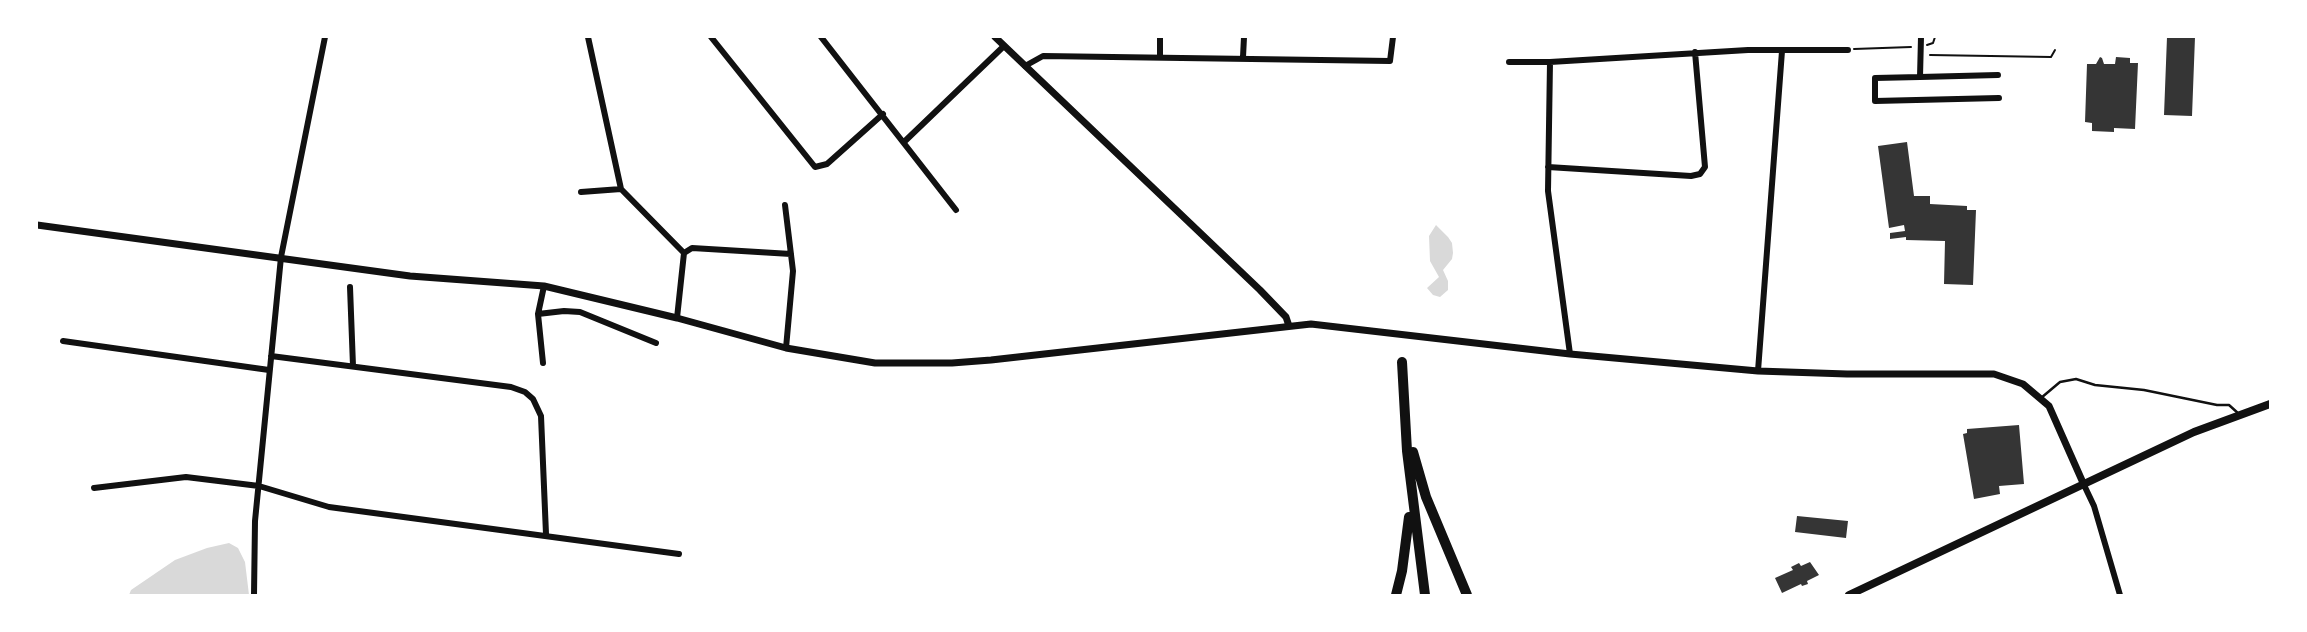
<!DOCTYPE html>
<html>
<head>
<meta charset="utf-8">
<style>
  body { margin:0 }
  #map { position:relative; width:2307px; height:632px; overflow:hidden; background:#fff; font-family:"Alegreya Sans",sans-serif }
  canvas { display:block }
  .frame { position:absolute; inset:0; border:38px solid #fff; pointer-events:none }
</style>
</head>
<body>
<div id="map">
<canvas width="2307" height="632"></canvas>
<div class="frame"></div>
</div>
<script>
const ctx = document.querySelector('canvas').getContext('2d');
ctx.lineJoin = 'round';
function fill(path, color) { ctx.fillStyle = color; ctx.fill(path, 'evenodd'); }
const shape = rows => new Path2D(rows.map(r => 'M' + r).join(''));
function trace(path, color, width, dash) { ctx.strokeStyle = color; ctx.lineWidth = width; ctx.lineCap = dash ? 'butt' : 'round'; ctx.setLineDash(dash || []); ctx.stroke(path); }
fill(shape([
  [1436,225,1448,237,1452,243,1453,253,1452,259,1443,270,1448,281,1448,290,1440,297,1433,295,1427,288,1439,277,1430,261,1429,236],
  [229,543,238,548,245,562,249,595,129,595,131,590,175,560,207,548]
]), '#d9d9d9');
fill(shape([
  [2167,37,2195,37,2192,116,2164,115],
  [2100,57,2102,58,2104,64,2115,64,2116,57,2130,58,2130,63,2138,63,2135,129,2114,128,2114,132,2092,131,2092,123,2085,122,2087,64,2096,64],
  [1907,142,1914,196,1930,196,1930,204,1967,206,1967,210,1976,210,1973,285,1944,284,1945,241,1906,240,1906,237,1890,239,1890,233,1905,231,1904,225,1889,228,1878,146],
  [2019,425,2024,484,1999,486,2000,494,1974,499,1963,434,1967,433,1967,429],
  [1797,516,1848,521,1846,538,1795,532],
  [1810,562,1819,575,1807,581,1808,584,1802,586,1801,584,1782,593,1775,578,1793,570,1791,567,1799,563,1801,566]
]), '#353535');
trace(shape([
  [1927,45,1933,43,1935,37],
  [1854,49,1911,47],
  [1930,55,2051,57,2055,50]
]), '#111', 2);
trace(shape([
  [2041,398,2060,382,2076,379,2095,385,2144,390,2217,405,2229,405,2239,414]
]), '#111', 2.5);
trace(shape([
  [588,37,621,189,684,253],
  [711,37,815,167,827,164,883,114],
  [821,37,956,210],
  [1160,37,1160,56],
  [1921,37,1920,77,1875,78,1875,101,1999,98],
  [1243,57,1244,37],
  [1509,62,1550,62,1748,50,1848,50],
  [1550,62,1548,191,1570,354],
  [1025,66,1043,56,1390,61,1393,37],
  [1920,77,1998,75],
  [904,142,1004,46],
  [1548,167,1691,176,1700,174,1705,167,1695,52],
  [581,192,621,189],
  [785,205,793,271,786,348],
  [350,287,353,366],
  [538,314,564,311,580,312,656,343],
  [677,318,684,253,692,248,791,254],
  [63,341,269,370],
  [271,356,511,387,525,392,533,399,541,416,546,534],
  [543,363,538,314,544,286],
  [1758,371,1782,51],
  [2084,485,2094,506,2120,595],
  [94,488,186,477,259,486,329,507,679,554],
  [254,595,255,521,281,257,325,37]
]), '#111', 6);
trace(shape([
  [995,37,1260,290,1286,317,1289,326],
  [37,225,410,276,544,286,677,318,786,348,875,363,952,363,991,360,1311,324,1570,354,1758,371,1847,374,1994,374,2023,384,2049,406,2084,485]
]), '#111', 7);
trace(shape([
  [1849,595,2194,432,2270,404]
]), '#111', 8);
trace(shape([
  [1402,362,1407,451,1425,595],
  [1413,452,1426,497,1467,595],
  [1396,595,1402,571,1409,517]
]), '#111', 10);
</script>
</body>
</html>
